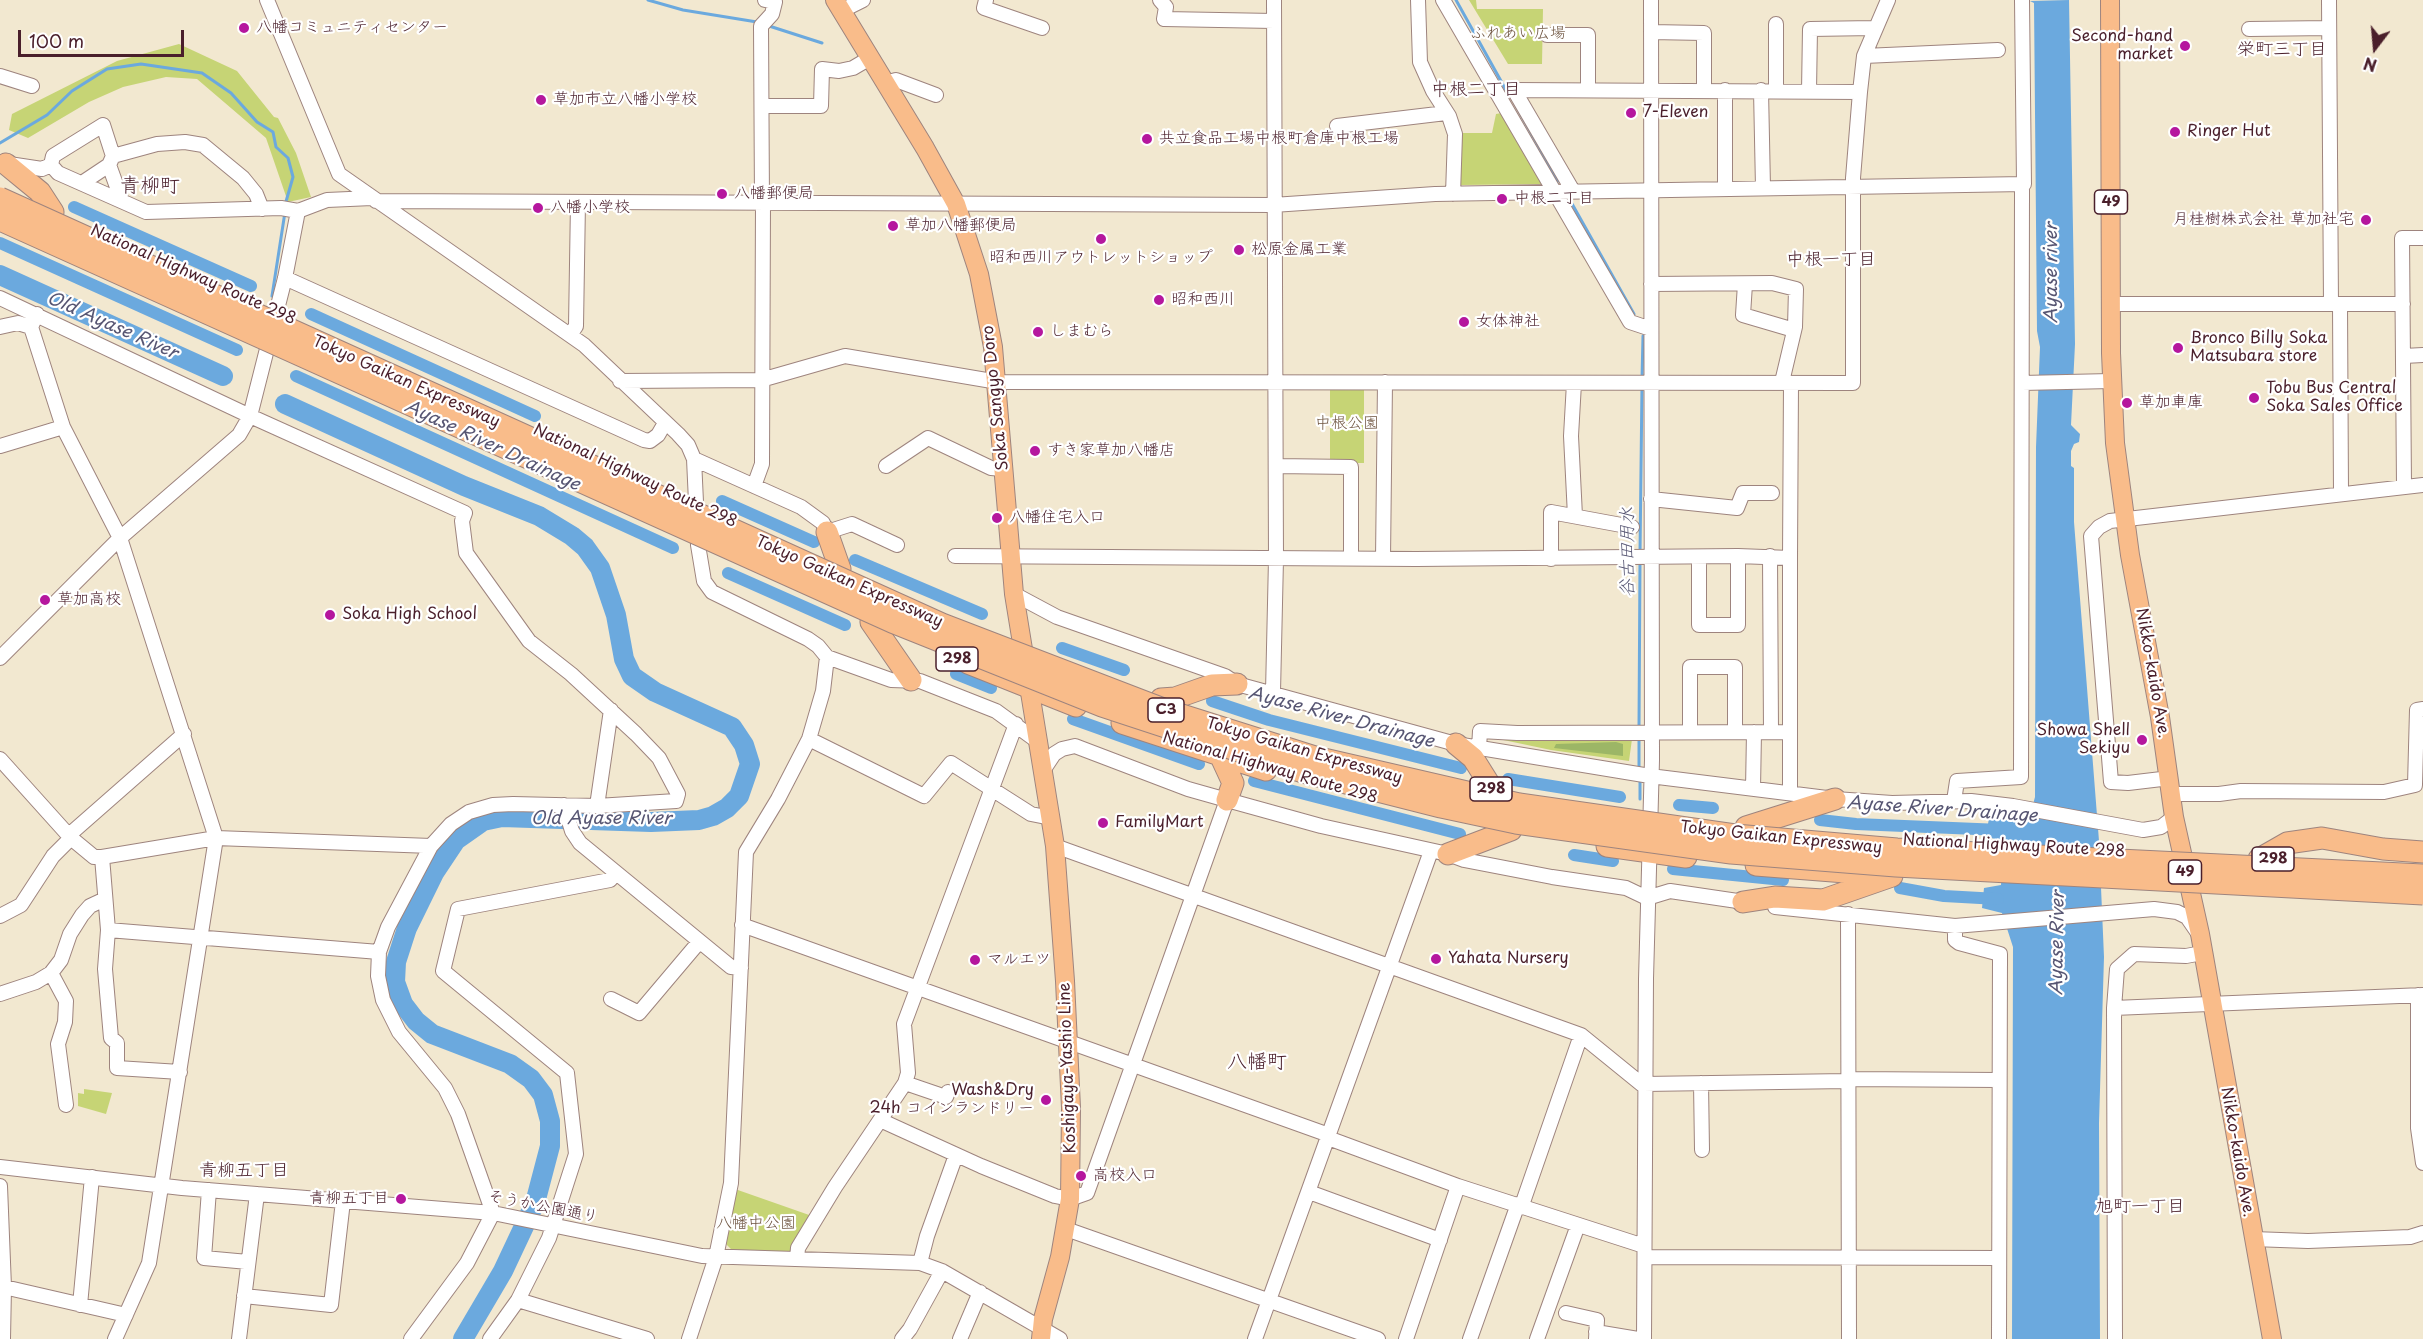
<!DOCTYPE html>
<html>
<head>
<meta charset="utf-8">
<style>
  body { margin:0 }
  #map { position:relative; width:2423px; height:1339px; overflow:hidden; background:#f2e8d0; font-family:"Playpen Sans",sans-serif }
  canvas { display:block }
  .north { position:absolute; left:2345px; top:18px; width:60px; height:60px; -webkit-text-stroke:4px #fff; paint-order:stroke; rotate:196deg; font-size:16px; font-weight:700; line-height:24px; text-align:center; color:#4a1f2b }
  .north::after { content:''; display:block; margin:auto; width:21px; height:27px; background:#4a1f2b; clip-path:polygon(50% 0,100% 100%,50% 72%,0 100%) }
  .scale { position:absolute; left:18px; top:30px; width:166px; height:27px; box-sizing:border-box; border:3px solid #4a1f2b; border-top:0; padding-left:8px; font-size:18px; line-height:21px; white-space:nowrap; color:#4a1f2b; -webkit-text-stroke:4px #fff; paint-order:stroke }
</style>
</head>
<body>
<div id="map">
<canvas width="2423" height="1339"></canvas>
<div class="north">N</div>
<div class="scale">100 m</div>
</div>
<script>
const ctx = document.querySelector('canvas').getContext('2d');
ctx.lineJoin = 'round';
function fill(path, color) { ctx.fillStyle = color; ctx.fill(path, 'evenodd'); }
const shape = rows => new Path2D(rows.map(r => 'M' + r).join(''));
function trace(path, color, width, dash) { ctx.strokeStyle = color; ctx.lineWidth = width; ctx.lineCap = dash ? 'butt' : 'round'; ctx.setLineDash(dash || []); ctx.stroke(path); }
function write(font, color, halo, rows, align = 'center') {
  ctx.font = font + ' "Playpen Sans","Klee One",sans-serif'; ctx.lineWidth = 4.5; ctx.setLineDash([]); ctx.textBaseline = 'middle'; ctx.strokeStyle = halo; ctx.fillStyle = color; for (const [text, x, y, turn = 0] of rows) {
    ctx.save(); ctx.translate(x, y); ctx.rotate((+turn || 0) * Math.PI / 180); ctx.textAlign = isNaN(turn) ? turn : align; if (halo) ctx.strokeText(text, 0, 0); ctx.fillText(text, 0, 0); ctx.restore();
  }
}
fill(shape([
  [1469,0,1476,0,1477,9,1543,9,1542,64,1508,64],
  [179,44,237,71,274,117,278,118,296,153,311,197,288,202,266,138,197,79,166,77,123,87,89,102,28,138,9,130,12,114,117,61],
  [1502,113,1544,184,1461,185,1461,133,1492,133,1496,114],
  [1330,386,1364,386,1364,463,1330,463],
  [1489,737,1632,739,1629,761,1551,750],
  [84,1089,112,1093,106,1114,78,1106,78,1093,84,1094],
  [735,1189,812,1216,790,1253,732,1250,726,1244]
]), '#c6d475');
fill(shape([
  [1616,742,1623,744,1623,756,1554,748,1556,744]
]), '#9cb666');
fill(shape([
  [2069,0,2075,344,2071,425,2080,434,2079,442,2074,444,2071,451,2071,466,2074,468,2074,522,2099,841,2104,957,2099,1123,2100,1339,2012,1339,2013,947,2002,913,1982,908,1984,888,2001,885,2003,842,1986,836,1989,818,2021,819,2030,816,2035,797,2036,447,2040,347,2037,331,2034,3,2030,1]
]), '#6ba9de');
trace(shape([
  [648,0,683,10,757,22],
  [1456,0,1506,90],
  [766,25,822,43],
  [1515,104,1558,181],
  [0,143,47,115,72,91,107,69,141,64,202,73,231,93,257,122,273,132,276,147,288,158,293,177,285,205],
  [1571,202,1634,314],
  [272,296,285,212],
  [1642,379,1643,336],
  [1640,553,1642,386],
  [1639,727,1640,560],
  [1639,737,1639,768],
  [1640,799,1640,781]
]), '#6ba9de', 3);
trace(shape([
  [74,207,251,286],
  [0,243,237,350],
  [311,314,535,416],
  [296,376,673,548],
  [722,501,814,542],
  [855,560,982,614],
  [728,573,845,625],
  [1062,648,1124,670],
  [956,674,991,688],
  [1212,701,1269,720,1461,768],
  [1073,719,1199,764],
  [1508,779,1620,797],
  [1254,781,1460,834],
  [1679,805,1713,808],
  [1820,820,1856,824,2001,830],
  [1574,855,1613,861],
  [1673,869,1783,880],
  [1900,888,1944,896,1998,899]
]), '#6ba9de', 12);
trace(shape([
  [0,275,223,376],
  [285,404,464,486,539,516,572,536,585,547,600,568,616,615,624,659,632,676,655,692,732,727,744,745,750,764,739,796,727,808,713,816,699,820,651,822,502,817,483,821,456,840,434,873,407,928,396,962,395,982,403,1004,416,1021,432,1034,510,1064,531,1079,543,1095,550,1121,550,1146,535,1203,503,1271,463,1339]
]), '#6ba9de', 20);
const minor = shape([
  [267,0,339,174,584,345,678,434,688,445,694,459,698,545,704,581,712,592,808,639,818,646,827,657,823,691,809,739,778,799,746,852,731,1183,716,1257,689,1339],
  [986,0,984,8,1042,28],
  [1160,0,1166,7,1164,19,1274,21],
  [1418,0,1420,62,1433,91,1449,116,1455,134,1453,194],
  [1443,0,1630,322,1651,329],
  [2329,0,2331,304],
  [841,11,863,0],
  [1776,24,1776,90],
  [2249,29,2329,28],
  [1651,32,1704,33,1704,90],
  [1547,35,1588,35,1588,90],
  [1864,56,1998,50],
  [0,76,32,86],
  [885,83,896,80,936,95],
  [1514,90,1860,92],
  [1514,90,1573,191],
  [1725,90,1725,188],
  [1761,90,1763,188],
  [1809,91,1810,29,1874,28],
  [763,106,821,106,822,69,839,71,853,68,870,58],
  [1337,126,1446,113],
  [113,156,157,144,185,142,203,145,243,178,256,194,262,209],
  [9,164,42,169,51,165],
  [51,165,58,173,146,212,281,208,298,211],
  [51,165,53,156,103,125,113,156,109,165,122,201],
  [82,183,109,165],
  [376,201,1273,205,1435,194,2024,184,2022,0],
  [762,203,761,26,772,14,775,2,765,0],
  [285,278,644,440,650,441,658,435,665,423],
  [1651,284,1772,283,1796,289,1795,327,1782,382],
  [1745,284,1743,315,1794,330],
  [0,298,250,416,465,513,462,521,466,553,529,641,571,674,636,734,659,758,678,794,676,801,597,806,513,804,493,805,469,812,451,824,431,846,388,927,379,952,378,976,383,1000,399,1032,445,1088,458,1114,493,1213,467,1263,411,1339],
  [2111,304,2403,304],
  [2340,304,2341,494],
  [37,314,31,327,63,427,120,538,216,838,149,1263,115,1339],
  [0,327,18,323,31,327],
  [570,335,576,326,578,202],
  [2404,356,2423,355],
  [620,381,761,380,845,356,998,382,1853,383,1853,178,1860,92,1864,56,1888,0],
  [1574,383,1571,436,1575,516],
  [2022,383,2111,381],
  [0,446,63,427],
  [694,459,801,507,823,523,827,532,852,524,897,545],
  [886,466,928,438,991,468,1003,469],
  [1276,466,1351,467,1351,559],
  [754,486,762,464,763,203],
  [2404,486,2402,238,2423,238],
  [1651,499,1737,508,1743,493,1772,493],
  [955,556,1416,559,1738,556,1790,558,1791,383],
  [1770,556,1771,732],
  [1699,557,1699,625,1738,625,1738,556],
  [1383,559,1385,382],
  [1551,559,1551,512,1632,527],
  [1014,594,1057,617,1225,676,1237,684,1456,744,1650,776,1835,799,1892,803,1971,801,2013,806,2143,830,2161,827,2174,817],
  [827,657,891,680,920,681,996,711,1040,743],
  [0,658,120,538,239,435,250,416,285,278,298,211,327,200,372,198],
  [1273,692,1276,559,1274,0],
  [1690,731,1690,667,1735,667,1735,732],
  [809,739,924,796,951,763,1031,814,1051,818],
  [1479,749,1480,731,1517,733,1790,732],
  [0,759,71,838,94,857,102,857,108,930,105,969,111,1038,117,1043,117,1068,180,1072],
  [1044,769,1054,754,1062,749,1075,746,1188,789,1227,800,1321,826,1448,854,1464,860,1552,877,1626,888,1647,898,1670,891,1751,903],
  [2170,778,2128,783,2111,782,2091,536,2099,527,2110,521,2423,485],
  [1753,789,1754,732],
  [1790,793,1790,558],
  [2171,794,2219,794,2241,791,2384,792,2415,785,2417,710,2423,709],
  [1954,801,1957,781,2021,777,2022,185],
  [564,805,572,831,580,843,731,967,741,968],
  [597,806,611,710],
  [69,835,184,734],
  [1055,846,1581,1035,1645,1087],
  [102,857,216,838,431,846],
  [1775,907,1955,926,2154,909,2177,912,2187,917,2198,933],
  [1848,914,1849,1339],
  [0,916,21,905,53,856,71,838],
  [742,925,1329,1135],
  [1955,926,1955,940,1959,943,2000,954,1999,1339],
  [108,930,379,952],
  [51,973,66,1001,65,1022,58,1044,66,1105],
  [0,994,36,982,51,973,61,960,70,934,82,915,90,906,105,899],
  [2418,995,2418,1128,2423,1163],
  [611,999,639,1013,699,942],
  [2114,1008,2423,995],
  [1847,1079,1999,1080],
  [905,1083,946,1097,948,1092],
  [1701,1083,1702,1150],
  [1644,1084,1847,1081],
  [880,1120,981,1166,1055,1196,1070,1199,1087,1193,1227,800],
  [1328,1138,1458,1186,1644,1246],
  [0,1167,182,1188,493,1213,702,1256,920,1263,942,1271,1060,1339],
  [0,1186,4,1287,3,1339],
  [209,1190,204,1258,248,1262],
  [1309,1192,1440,1240],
  [1522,1205,1581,1035],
  [1066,1229,1378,1339],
  [2253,1239,2308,1241,2410,1237,2423,1233],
  [1645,1257,1999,1258],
  [797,1259,798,1248,835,1187,905,1083,908,1073,904,1024,1016,724],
  [920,1263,927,1236,956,1155],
  [0,1286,126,1315],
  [244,1296,331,1305,343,1201],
  [518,1300,647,1339],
  [80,1305,92,1177],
  [1566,1313,1597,1320,1596,1339],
  [1596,1332,1638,1339],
  [239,1339,257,1194],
  [490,1339,518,1300,549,1238,576,1154,567,1073,443,971,458,909,610,880,616,873],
  [902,1339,910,1329,942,1271],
  [960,1339,980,1292],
  [1255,1339,1431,851],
  [1406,1339,1458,1186],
  [1470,1339,1518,1204],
  [1537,1339,1578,1225],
  [1644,1339,1646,979,1652,760,1651,0],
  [2115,1339,2114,1008,2117,969,2134,954,2186,956,2202,953]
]);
const major = shape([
  [835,0,925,148,956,204,979,274,993,347,1014,594,1055,846,1065,981,1071,1108,1070,1199,1060,1257,1043,1319,1041,1339],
  [2110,0,2111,353,2115,443,2130,555,2160,717,2174,817,2200,934,2272,1339]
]);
const highway = shape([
  [6,164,40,192,53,212],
  [827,532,840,569],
  [871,622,911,680],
  [968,663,1076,706],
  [1161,699,1175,698,1212,685,1237,684],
  [1122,723,1266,770],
  [1456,744,1473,758,1493,790],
  [1221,757,1233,783,1227,800],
  [1746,827,1835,799],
  [1607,846,1686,857],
  [1448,854,1511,830],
  [2259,859,2287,843,2322,838,2383,849,2423,852],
  [1756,865,1871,874],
  [1743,902,1775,897,1823,900,1892,876]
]);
trace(minor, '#9e847e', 16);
trace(major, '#9e847e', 20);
trace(highway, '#9e847e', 23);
trace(minor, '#fff', 14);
trace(major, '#f9bc8a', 18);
trace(highway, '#f9bc8a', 21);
const highwayBridge = shape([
  [0,198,942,624,1166,710,1315,757,1519,804,1735,835,1897,849,2423,875],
  [0,220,892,622,1102,706,1303,772,1441,807,1516,823,1731,853,1896,866,2423,894]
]);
trace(highwayBridge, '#9e847e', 23, []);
trace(highwayBridge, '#f9bc8a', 21);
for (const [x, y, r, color] of [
  [244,28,6,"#b5179e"],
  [2185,46,6,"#b5179e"],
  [541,100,6,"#b5179e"],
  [1631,113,6,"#b5179e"],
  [2175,132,6,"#b5179e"],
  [1147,139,6,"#b5179e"],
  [722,194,6,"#b5179e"],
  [1502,199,6,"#b5179e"],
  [538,208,6,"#b5179e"],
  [2366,220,6,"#b5179e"],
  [893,226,6,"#b5179e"],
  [1101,239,6,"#b5179e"],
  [1239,250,6,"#b5179e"],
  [1159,300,6,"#b5179e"],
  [1464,322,6,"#b5179e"],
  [1038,332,6,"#b5179e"],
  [2178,348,6,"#b5179e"],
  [2254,398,6,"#b5179e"],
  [2127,403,6,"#b5179e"],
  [1035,451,6,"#b5179e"],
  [997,518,6,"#b5179e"],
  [45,600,6,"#b5179e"],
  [330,615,6,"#b5179e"],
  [2142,740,6,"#b5179e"],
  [1103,823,6,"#b5179e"],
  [1436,959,6,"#b5179e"],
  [975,960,6,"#b5179e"],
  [1046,1100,6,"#b5179e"],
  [1081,1176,6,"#b5179e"],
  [401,1199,6,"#b5179e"]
]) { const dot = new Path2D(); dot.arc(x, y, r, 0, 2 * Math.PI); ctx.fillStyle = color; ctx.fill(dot); trace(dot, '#fff', 2); }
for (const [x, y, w] of [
  [2111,202,33],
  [957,659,42],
  [1166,710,36],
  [1491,789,42],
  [2273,859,42],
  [2185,872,33]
]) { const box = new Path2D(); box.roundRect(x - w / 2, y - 12, w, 24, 4.5); ctx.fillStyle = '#fff'; ctx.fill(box); trace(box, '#4a1f2b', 1.5); }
write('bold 15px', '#4a1f2b', null, [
  ["49",2111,202],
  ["298",957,659],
  ["C3",1166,710],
  ["298",1491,789],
  ["298",2273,859],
  ["49",2185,872]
]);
write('16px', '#4a1f2b', '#fff', [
  ["八幡コミュニティセンター",256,28],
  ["Second-hand",2173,37,"right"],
  ["market",2173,55,"right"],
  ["草加市立八幡小学校",553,100],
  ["7-Eleven",1643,113],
  ["Ringer Hut",2187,132],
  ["共立食品工場中根町倉庫中根工場",1159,139],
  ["八幡郵便局",734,194],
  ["中根二丁目",1514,199],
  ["八幡小学校",550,208],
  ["月桂樹株式会社 草加社宅",2354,220,"right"],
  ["草加八幡郵便局",905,226],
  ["松原金属工業",1251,250],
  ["昭和西川アウトレットショップ",1101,258,"center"],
  ["昭和西川",1171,300],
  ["女体神社",1476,322],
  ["しまむら",1050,332],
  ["Bronco Billy Soka",2190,339],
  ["Matsubara store",2190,357],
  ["Tobu Bus Central",2266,389],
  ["Soka Sales Office",2266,407],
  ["草加車庫",2139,403],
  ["すき家草加八幡店",1047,451],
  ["八幡住宅入口",1009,518],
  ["草加高校",57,600],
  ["Soka High School",342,615],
  ["Showa Shell",2130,731,"right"],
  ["Sekiyu",2130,749,"right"],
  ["FamilyMart",1115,823],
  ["Yahata Nursery",1448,959],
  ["マルエツ",987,960],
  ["Wash&Dry",1034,1091,"right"],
  ["24h コインランドリー",1034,1109,"right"],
  ["高校入口",1093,1176],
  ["青柳五丁目",389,1199,"right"]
], 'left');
write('16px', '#6f5541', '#fff', [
  ["ふれあい広場",1518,34],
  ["中根公園",1347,424],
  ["八幡中公園",756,1224]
]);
write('16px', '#4a1f2b', '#fff', [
  ["National Highway Route 298",193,275,24],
  ["Tokyo Gaikan Expressway",406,382,24],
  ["Soka Sangyo Doro",996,398,-96],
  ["National Highway Route 298",635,476,25],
  ["Tokyo Gaikan Expressway",849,582,24],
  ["Nikko-kaido Ave.",2152,673,80],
  ["Tokyo Gaikan Expressway",1304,751,16],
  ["National Highway Route 298",1270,768,16],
  ["Tokyo Gaikan Expressway",1781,838,6],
  ["National Highway Route 298",2014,846,3],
  ["Koshigaya-Yashio Line",1068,1068,-92],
  ["Nikko-kaido Ave.",2237,1152,80],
  ["そうか公園通り",543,1207,11]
]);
write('18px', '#4a1f2b', '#fff', [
  ["栄町三丁目",2282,50],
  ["中根二丁目",1476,90],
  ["中根一丁目",1831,260],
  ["青柳五丁目",244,1171],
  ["旭町一丁目",2140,1207]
]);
write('italic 18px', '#575673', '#fff', [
  ["Ayase river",2052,273,-90],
  ["Old Ayase River",112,326,24],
  ["Ayase River Drainage",492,446,25],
  ["谷古田用水",1628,552,-90],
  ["Ayase River Drainage",1341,718,15],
  ["Ayase River Drainage",1942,810,4],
  ["Old Ayase River",601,819],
  ["Ayase River",2058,943,-89]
]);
write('20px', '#4a1f2b', '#fff', [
  ["青柳町",150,186],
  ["八幡町",1257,1062]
]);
</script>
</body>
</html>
